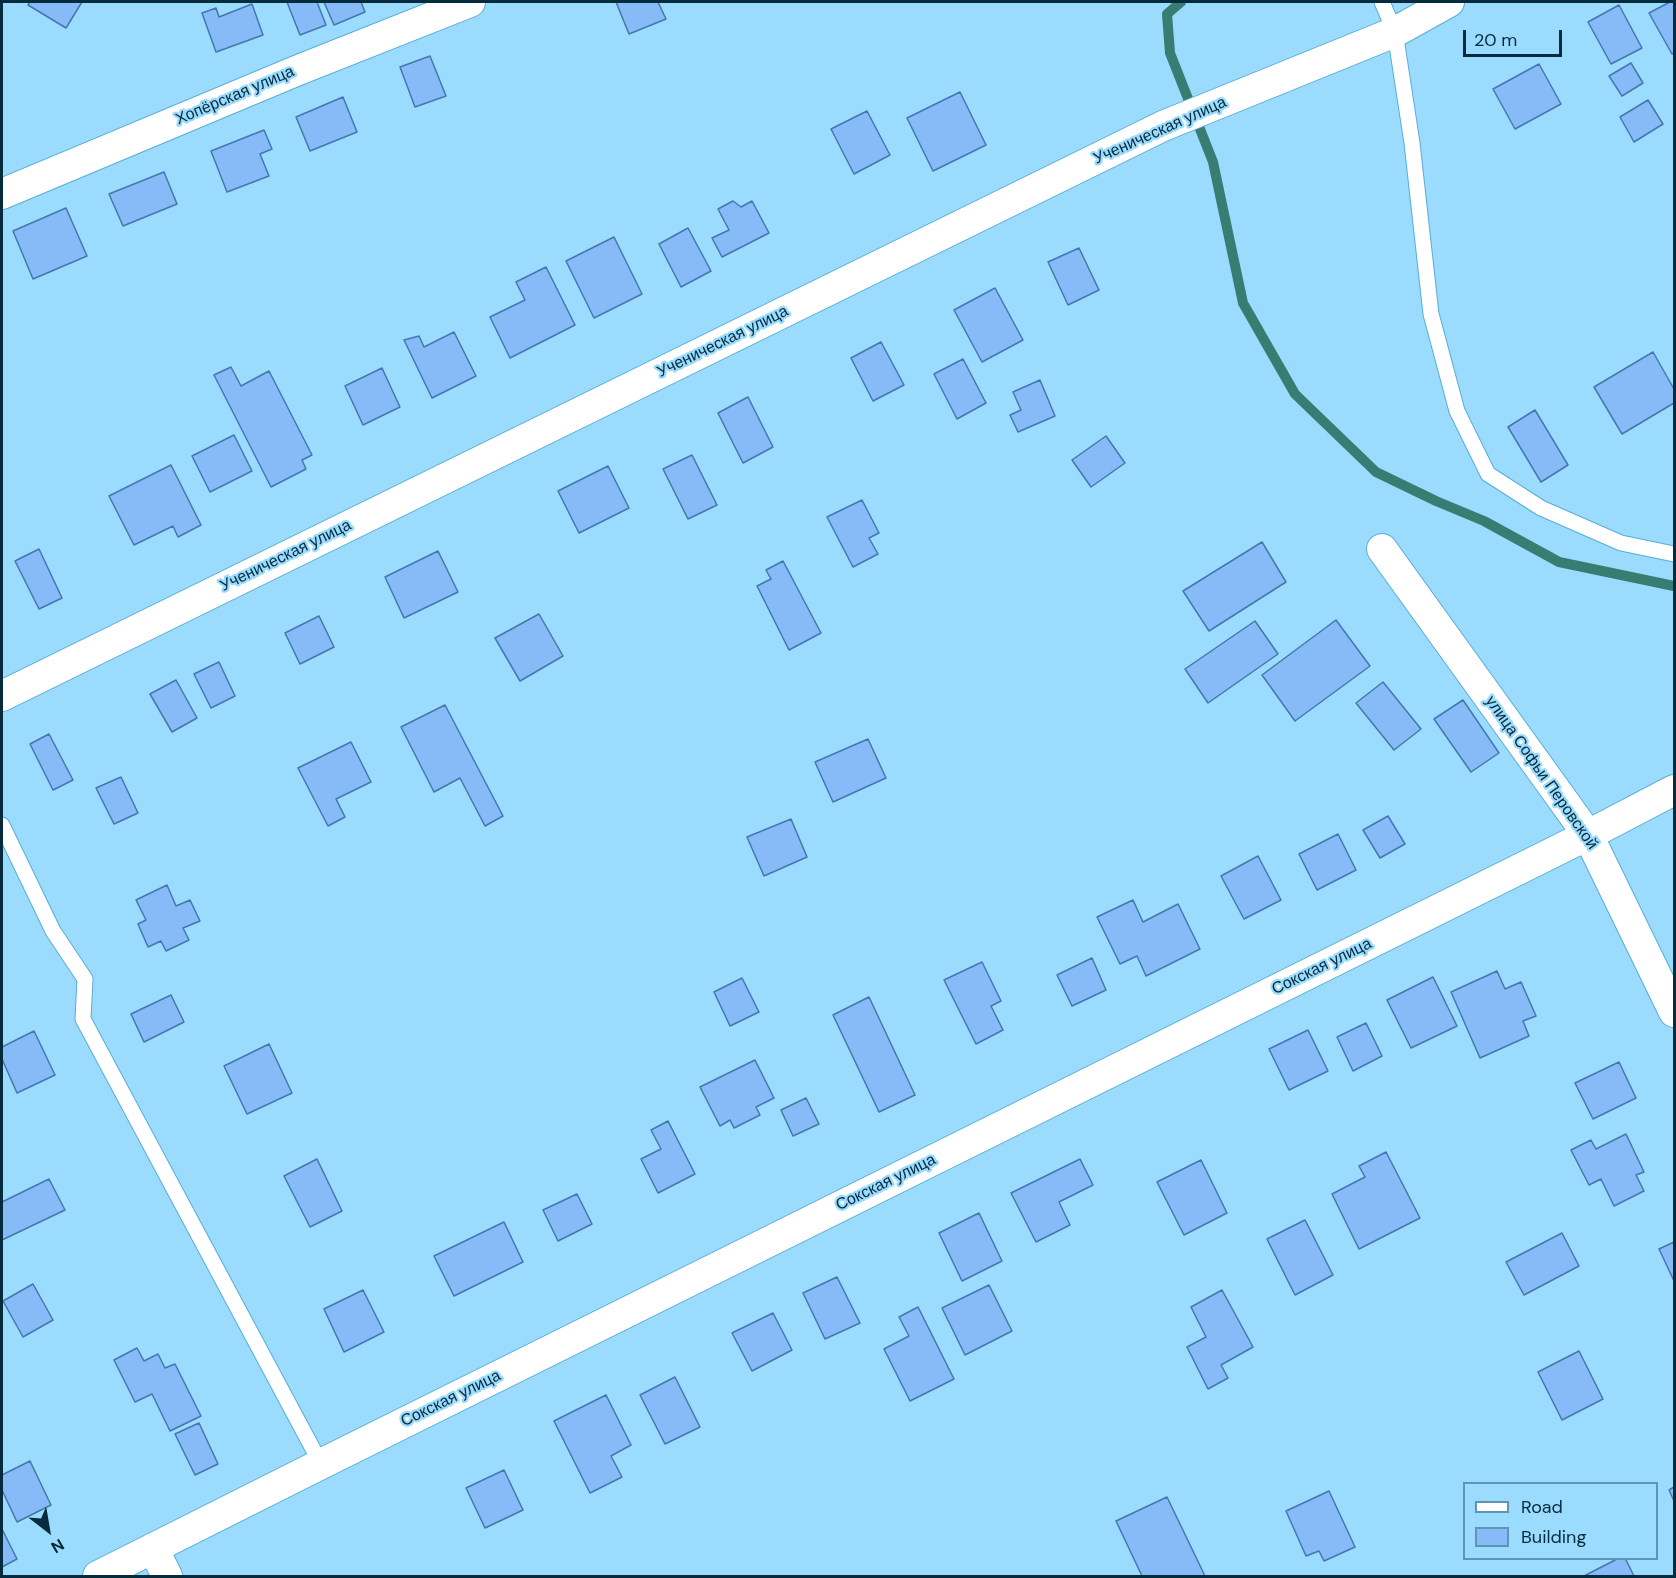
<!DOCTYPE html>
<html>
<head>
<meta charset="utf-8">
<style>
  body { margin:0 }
  #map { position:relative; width:1676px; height:1578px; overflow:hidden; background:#9adbfe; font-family:"DM Sans",sans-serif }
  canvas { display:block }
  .frame { position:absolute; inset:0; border:3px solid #052b3c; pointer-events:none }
  .legend { position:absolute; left:1463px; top:1482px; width:195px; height:78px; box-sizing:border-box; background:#9adbfe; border:2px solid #5e95b0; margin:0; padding:8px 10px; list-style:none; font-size:18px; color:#052b3c }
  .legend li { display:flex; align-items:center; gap:12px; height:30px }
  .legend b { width:30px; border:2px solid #5e95b0 }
  .north { position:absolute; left:18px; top:1500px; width:60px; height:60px; -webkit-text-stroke:4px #9adbfe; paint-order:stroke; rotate:149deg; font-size:16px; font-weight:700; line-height:24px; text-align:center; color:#052b3c }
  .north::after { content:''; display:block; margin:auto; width:21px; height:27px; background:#052b3c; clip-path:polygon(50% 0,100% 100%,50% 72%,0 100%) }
  .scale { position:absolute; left:1463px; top:30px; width:99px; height:27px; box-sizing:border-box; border:3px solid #052b3c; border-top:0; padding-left:8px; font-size:18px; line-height:21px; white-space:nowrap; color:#052b3c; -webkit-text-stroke:4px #9adbfe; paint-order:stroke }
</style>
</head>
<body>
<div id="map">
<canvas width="1676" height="1578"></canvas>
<div class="frame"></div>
<ul class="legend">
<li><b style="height:8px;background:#fff"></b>Road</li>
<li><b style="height:16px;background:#86bbf7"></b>Building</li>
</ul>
<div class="north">N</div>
<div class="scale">20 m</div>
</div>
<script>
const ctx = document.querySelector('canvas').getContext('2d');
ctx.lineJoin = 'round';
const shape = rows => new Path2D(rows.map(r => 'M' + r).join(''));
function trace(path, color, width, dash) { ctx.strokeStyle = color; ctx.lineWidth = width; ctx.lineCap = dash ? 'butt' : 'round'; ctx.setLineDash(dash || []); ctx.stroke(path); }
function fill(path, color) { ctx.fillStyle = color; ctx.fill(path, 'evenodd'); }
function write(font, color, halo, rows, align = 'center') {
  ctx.font = font + ' "DM Sans",sans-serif'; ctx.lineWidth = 4.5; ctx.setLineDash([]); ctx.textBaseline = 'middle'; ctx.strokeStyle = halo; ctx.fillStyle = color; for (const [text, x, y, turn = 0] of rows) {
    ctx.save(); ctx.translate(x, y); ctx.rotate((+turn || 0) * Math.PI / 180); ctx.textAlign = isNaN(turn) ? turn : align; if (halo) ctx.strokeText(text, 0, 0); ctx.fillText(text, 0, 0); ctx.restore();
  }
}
trace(shape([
  [1181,2,1167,14,1170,53,1213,162,1243,303,1295,394,1376,472,1436,501,1484,521,1559,562,1674,586]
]), '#397c71', 10);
const building = shape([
  [30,2,82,2,66,28,28,5,30,2],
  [287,2,317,2,326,25,300,35,287,2],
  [324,2,361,2,365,12,334,25,324,2],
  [616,2,658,2,666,19,629,34,616,2],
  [1670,2,1674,2,1674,53,1672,54,1649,13,1670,2],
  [252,4,263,35,216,52,202,13,216,8,219,17,252,4],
  [1619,5,1642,48,1611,64,1588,22,1619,5],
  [430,56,446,96,415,107,400,67,430,56],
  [1631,63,1643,83,1622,96,1609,76,1631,63],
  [1539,64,1561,104,1515,129,1493,89,1539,64],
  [960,92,986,145,933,171,907,118,960,92],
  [343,97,357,132,310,151,296,117,343,97],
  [1648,100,1663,124,1634,142,1620,117,1648,100],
  [867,111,890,155,854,174,831,129,867,111],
  [264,130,272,149,260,154,269,176,227,192,211,151,264,130],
  [164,172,177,204,123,226,109,194,164,172],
  [733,201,741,207,752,201,769,233,722,257,712,238,729,230,718,209,733,201],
  [66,208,87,256,33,279,13,231,66,208],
  [688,228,711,271,681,287,659,244,688,228],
  [614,237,642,294,594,318,566,261,614,237],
  [1079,248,1099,290,1068,305,1048,262,1079,248],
  [546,267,575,325,510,358,490,317,525,300,516,282,546,267],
  [995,288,1023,340,982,362,954,310,995,288],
  [454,332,476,376,432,398,404,340,419,336,424,347,454,332],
  [881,342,904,385,873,401,851,358,881,342],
  [1653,352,1674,389,1674,403,1622,434,1594,387,1653,352],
  [963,359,986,403,957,419,934,374,963,359],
  [231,367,241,386,269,371,312,455,302,460,306,469,271,487,214,375,231,367],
  [382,368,400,407,363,425,345,386,382,368],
  [1040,380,1055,416,1018,432,1010,415,1021,410,1013,392,1040,380],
  [748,397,773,447,743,463,718,413,748,397],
  [1535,410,1568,465,1541,482,1508,427,1535,410],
  [234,435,252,471,210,492,192,456,234,435],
  [1106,436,1125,463,1091,487,1072,460,1106,436],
  [692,455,717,505,688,519,663,469,692,455],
  [171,465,201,525,178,537,173,526,134,545,109,496,171,465],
  [608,466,629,508,579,533,558,491,608,466],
  [862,500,879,533,869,538,878,554,853,567,827,517,862,500],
  [1262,542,1286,582,1209,631,1183,591,1262,542],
  [39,549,62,598,39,609,15,561,39,549],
  [438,551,458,592,404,618,385,577,438,551],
  [783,561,821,633,789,650,757,586,771,579,766,570,783,561],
  [539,614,563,656,520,681,495,638,539,614],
  [319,616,334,647,300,664,285,633,319,616],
  [1336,620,1370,666,1295,721,1262,675,1336,620],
  [1255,621,1278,654,1208,703,1185,669,1255,621],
  [219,662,235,696,211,708,194,674,219,662],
  [176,680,197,718,172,732,150,694,176,680],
  [1383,682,1421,729,1394,750,1356,703,1383,682],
  [1463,700,1499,753,1471,772,1434,719,1463,700],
  [445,705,503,816,485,826,460,778,434,792,401,727,445,705],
  [49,734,73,780,53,790,30,744,49,734],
  [868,739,886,778,833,802,815,762,868,739],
  [351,742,371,782,336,799,345,817,328,826,298,768,351,742],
  [121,777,138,813,114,824,96,788,121,777],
  [1388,816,1405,844,1380,858,1363,830,1388,816],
  [791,819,807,857,764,876,747,837,791,819],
  [1338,834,1356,870,1317,890,1299,854,1338,834],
  [1258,856,1281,900,1244,919,1221,876,1258,856],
  [167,885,176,906,190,900,200,921,183,928,189,940,166,951,161,941,148,947,138,924,146,920,136,900,167,885],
  [1133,900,1143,922,1178,904,1200,949,1146,976,1137,956,1120,964,1097,917,1133,900],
  [1092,958,1106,990,1072,1006,1057,975,1092,958],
  [982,962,1001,1001,991,1006,1003,1030,976,1044,944,980,982,962],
  [1497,971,1505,989,1521,982,1536,1016,1523,1021,1529,1036,1480,1058,1451,992,1497,971],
  [1433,977,1457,1026,1411,1048,1387,1000,1433,977],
  [742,978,759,1012,730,1026,714,992,742,978],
  [171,995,184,1022,144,1042,131,1014,171,995],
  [869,997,915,1095,879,1112,833,1015,869,997],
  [1366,1023,1382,1056,1353,1071,1337,1037,1366,1023],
  [1308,1030,1328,1071,1289,1090,1269,1049,1308,1030],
  [34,1031,55,1075,17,1093,2,1059,2,1047,34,1031],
  [269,1044,292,1093,247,1114,224,1066,269,1044],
  [755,1060,774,1098,756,1107,760,1115,734,1128,730,1120,720,1126,700,1087,755,1060],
  [1619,1062,1636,1098,1593,1119,1575,1083,1619,1062],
  [806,1098,819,1124,793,1136,781,1110,806,1098],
  [668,1121,695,1174,658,1193,641,1159,661,1149,651,1130,668,1121],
  [1626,1134,1644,1172,1636,1175,1644,1191,1614,1206,1601,1179,1589,1185,1571,1150,1591,1140,1596,1149,1626,1134],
  [1386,1152,1420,1218,1359,1249,1332,1194,1365,1177,1359,1166,1386,1152],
  [317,1159,342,1211,310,1227,284,1176,317,1159],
  [1080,1159,1093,1185,1059,1202,1070,1225,1036,1242,1011,1193,1080,1159],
  [1201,1160,1227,1213,1184,1235,1157,1182,1201,1160],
  [49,1179,65,1210,2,1240,2,1202,49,1179],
  [577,1194,592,1224,558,1241,543,1210,577,1194],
  [979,1213,1002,1261,962,1281,939,1233,979,1213],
  [1305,1220,1333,1275,1295,1295,1267,1239,1305,1220],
  [504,1222,523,1262,454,1296,434,1256,504,1222],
  [1562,1233,1579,1266,1524,1295,1506,1262,1562,1233],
  [1674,1242,1674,1281,1659,1249,1674,1242],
  [837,1277,860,1323,825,1339,803,1293,837,1277],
  [33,1284,53,1320,23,1337,3,1301,33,1284],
  [989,1285,1012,1331,965,1355,942,1308,989,1285],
  [363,1290,384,1332,344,1352,324,1309,363,1290],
  [1222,1290,1253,1347,1221,1365,1228,1378,1208,1389,1187,1347,1206,1337,1191,1307,1222,1290],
  [918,1307,954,1379,910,1401,884,1349,909,1336,899,1317,918,1307],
  [773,1313,792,1350,752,1371,732,1333,773,1313],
  [137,1348,144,1361,158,1354,165,1368,175,1364,201,1416,170,1431,152,1394,135,1402,114,1360,137,1348],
  [1579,1351,1603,1399,1562,1420,1538,1372,1579,1351],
  [675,1377,700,1427,665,1444,640,1395,675,1377],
  [606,1395,631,1445,611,1456,622,1477,590,1493,554,1421,606,1395],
  [199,1423,218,1464,195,1475,175,1434,199,1423],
  [30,1461,51,1505,17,1522,2,1490,2,1475,30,1461],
  [504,1470,523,1510,485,1528,466,1488,504,1470],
  [1674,1487,1674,1501,1669,1490,1674,1487],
  [1329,1491,1355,1547,1324,1561,1319,1551,1306,1556,1286,1511,1329,1491],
  [1167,1497,1205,1576,1142,1576,1116,1521,1167,1497],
  [2,1529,17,1559,2,1567,2,1529],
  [1619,1558,1625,1558,1634,1576,1584,1576,1619,1558]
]);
fill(building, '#86bbf7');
trace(building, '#4577ae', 1.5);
const lane = shape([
  [1382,2,1395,32,1412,143,1431,314,1457,411,1488,474,1541,508,1621,543,1674,554],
  [2,825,53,931,85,979,83,1019,321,1464]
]);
const street = shape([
  [2,194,296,71,470,2],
  [1382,549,1588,835,1674,1012],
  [2,696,1163,126,1395,32,1449,2],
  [153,1548,167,1576],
  [98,1576,321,1464,1588,835,1674,790]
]);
trace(lane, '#58add7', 17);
trace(street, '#58add7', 32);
trace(lane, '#fff', 15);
trace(street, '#fff', 30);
write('16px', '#052b3c', '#9adbfe', [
  ["Хопёрская улица",235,96,-23],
  ["Ученическая улица",1160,131,-24],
  ["Ученическая улица",723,342,-26],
  ["Ученическая улица",286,556,-26],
  ["улица Софьи Перовской",1541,773,55],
  ["Сокская улица",1322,967,-26],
  ["Сокская улица",886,1183,-26],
  ["Сокская улица",451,1399,-26]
]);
</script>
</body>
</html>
